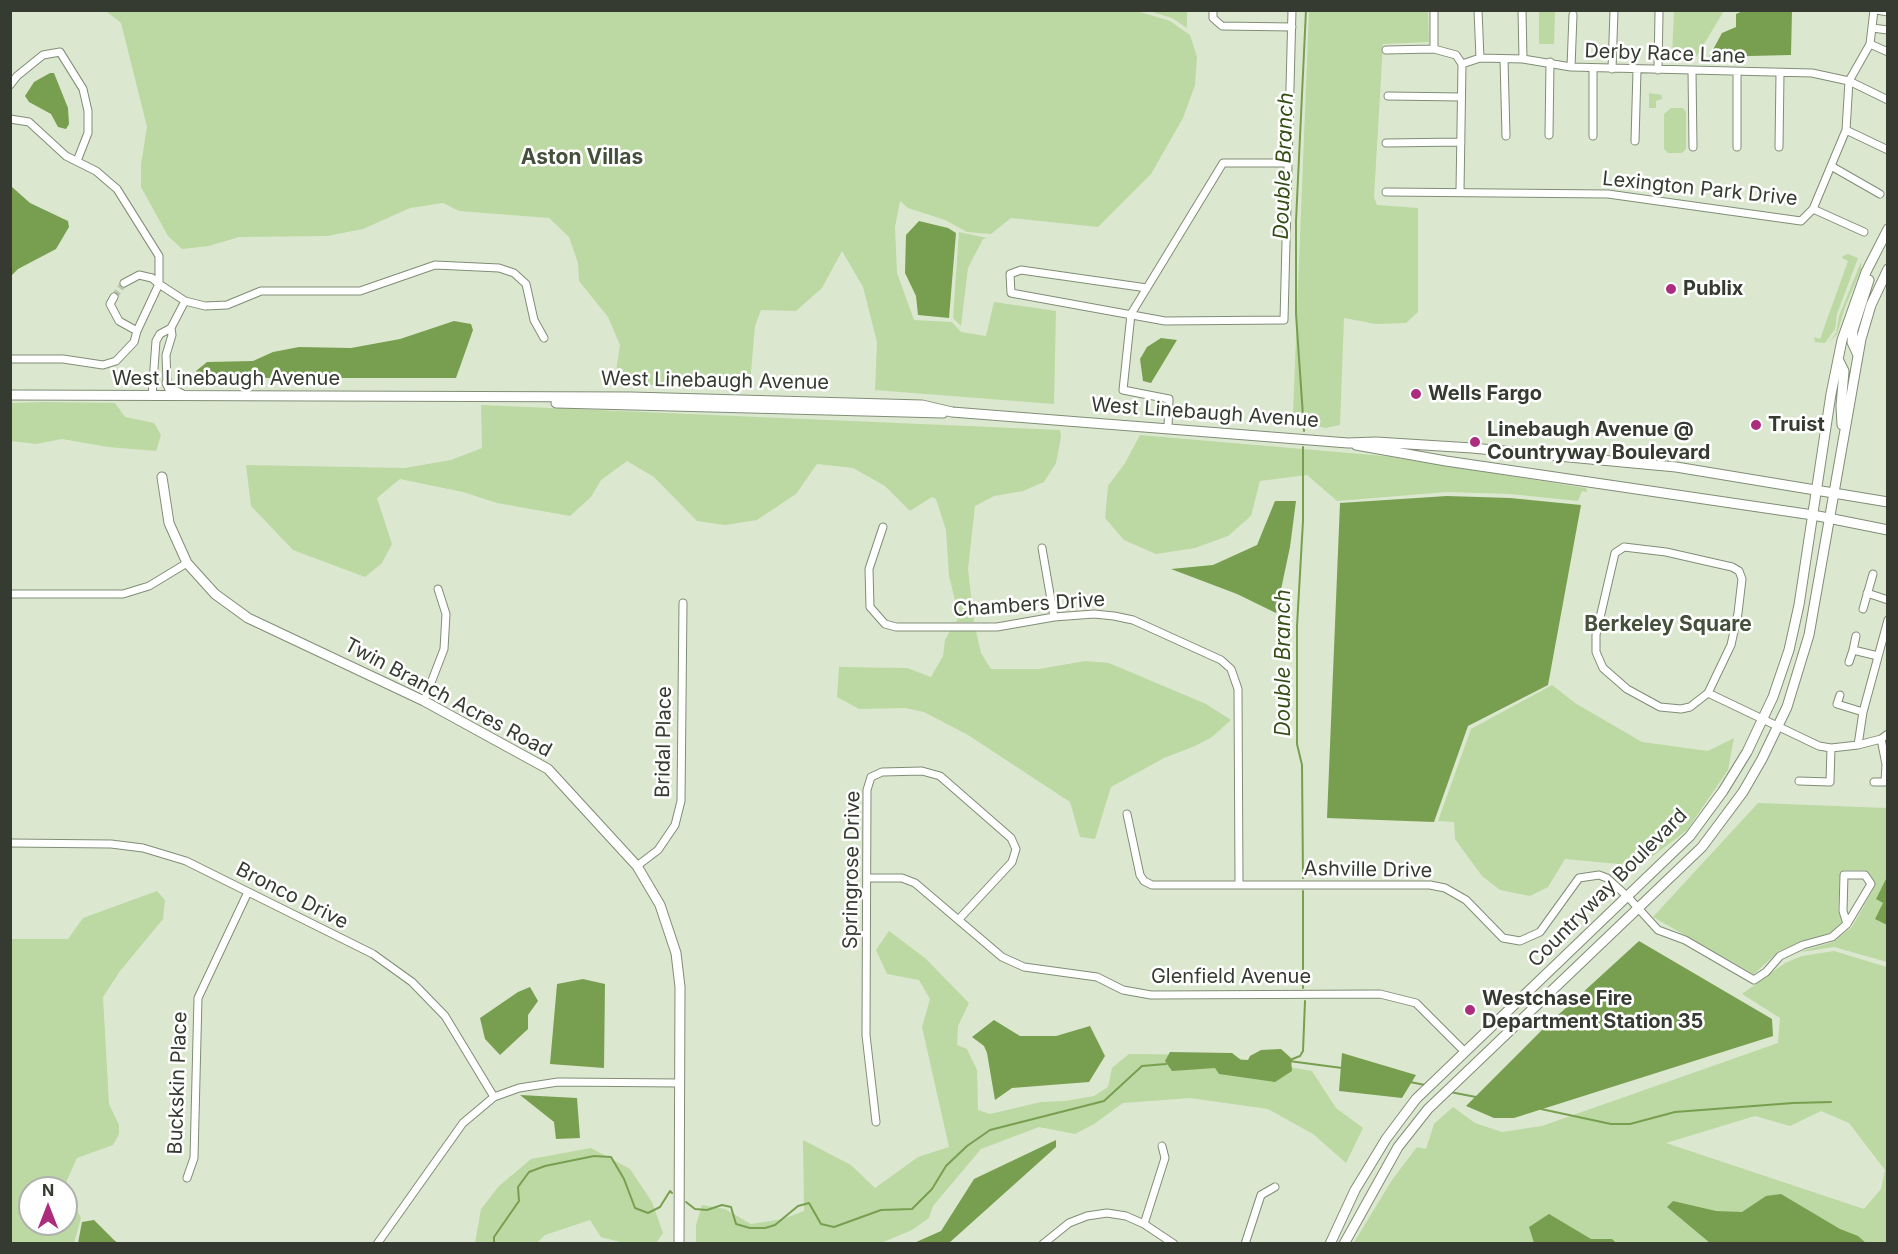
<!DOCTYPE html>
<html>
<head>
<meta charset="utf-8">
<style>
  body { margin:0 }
  #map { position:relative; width:1898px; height:1254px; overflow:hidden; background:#dbe8cf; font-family:Inter,sans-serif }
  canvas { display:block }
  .frame { position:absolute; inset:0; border:12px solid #363b31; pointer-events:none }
  .north { position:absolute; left:18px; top:1176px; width:60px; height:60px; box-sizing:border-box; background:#fff; border:2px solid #afb1ad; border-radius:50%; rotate:0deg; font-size:16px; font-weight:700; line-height:24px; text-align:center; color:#363b31 }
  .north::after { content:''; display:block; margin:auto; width:21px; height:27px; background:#ac2d7d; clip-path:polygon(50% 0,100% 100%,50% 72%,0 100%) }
</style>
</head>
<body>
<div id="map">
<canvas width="1898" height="1254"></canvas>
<div class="frame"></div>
<div class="north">N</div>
</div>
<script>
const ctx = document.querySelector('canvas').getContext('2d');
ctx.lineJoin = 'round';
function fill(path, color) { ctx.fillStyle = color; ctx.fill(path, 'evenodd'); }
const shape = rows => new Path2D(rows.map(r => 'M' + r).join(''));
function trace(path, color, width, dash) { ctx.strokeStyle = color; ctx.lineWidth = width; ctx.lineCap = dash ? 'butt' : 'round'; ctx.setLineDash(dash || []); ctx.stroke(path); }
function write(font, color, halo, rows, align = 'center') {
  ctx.font = font + ' Inter,sans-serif'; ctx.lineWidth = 5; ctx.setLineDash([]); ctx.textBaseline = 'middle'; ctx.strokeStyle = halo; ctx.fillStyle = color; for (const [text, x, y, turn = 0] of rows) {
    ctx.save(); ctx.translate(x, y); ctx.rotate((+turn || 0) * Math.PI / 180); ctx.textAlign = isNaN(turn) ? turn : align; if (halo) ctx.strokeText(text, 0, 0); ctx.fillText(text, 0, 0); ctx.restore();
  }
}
fill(shape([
  [1088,10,1137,11,1170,21,1190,35,1197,57,1195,85,1183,118,1151,174,1098,227,1011,218,991,234,967,232,945,220,908,208,900,201,895,227,897,273,914,320,952,322,961,332,986,336,994,302,1056,311,1054,404,875,390,877,342,863,287,842,251,822,288,796,311,761,310,755,326,750,383,651,385,614,384,620,345,608,317,579,281,578,263,569,237,549,218,459,211,443,203,410,208,363,229,327,236,239,237,209,246,182,249,168,236,141,187,141,164,147,127,121,23,107,12,98,11],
  [1149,11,1187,11,1187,28,1172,18],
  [1309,11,1428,11,1429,42,1383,44,1374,197,1377,205,1418,208,1418,312,1406,323,1376,324,1344,318,1340,425,1325,428,1302,422,1293,413],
  [1539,11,1555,11,1554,44,1539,44],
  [1674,11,1724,11,1696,57,1672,57],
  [1649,93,1662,95,1662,99,1656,101,1656,108,1649,108],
  [1671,108,1683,108,1686,112,1686,149,1682,153,1668,153,1664,149,1664,114],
  [959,232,987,238,983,239,968,268,961,326,953,318],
  [1848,254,1858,258,1837,314,1835,329,1825,343,1815,342,1814,337,1820,339,1848,261,1842,258,1843,256],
  [1861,262,1861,270,1845,307,1837,334,1828,343,1836,333,1839,316],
  [44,402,115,403,125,417,154,423,161,435,156,451,108,447,62,439,36,444,11,441,11,403],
  [481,405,1060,430,1061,437,1056,463,1044,482,1023,491,994,496,975,506,968,569,974,622,956,622,959,616,949,576,946,530,936,499,932,497,910,511,885,486,853,468,817,464,796,494,757,520,725,525,697,521,654,477,627,461,601,480,591,497,570,516,497,503,463,492,400,479,377,498,392,544,382,563,365,577,293,550,251,506,246,465,405,468,451,460,482,448],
  [1140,435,1384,456,1586,488,1587,492,1582,491,1578,501,1510,494,1447,492,1337,501,1307,475,1260,481,1251,516,1228,536,1195,548,1156,554,1124,540,1105,518,1108,486,1125,463],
  [950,631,976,631,981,653,991,669,1039,669,1085,661,1109,663,1206,704,1231,720,1212,737,1195,746,1164,758,1111,787,1095,839,1080,837,1070,802,968,735,924,712,905,708,859,709,837,697,839,667,907,668,931,677,943,656,945,640],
  [1552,685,1575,703,1642,742,1708,751,1734,738,1728,770,1687,830,1640,866,1565,859,1548,887,1530,896,1500,890,1482,876,1455,839,1454,822,1438,821,1471,729],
  [1758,803,1887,808,1887,962,1834,947,1801,952,1782,961,1805,950,1833,942,1852,927,1875,886,1874,881,1865,870,1844,870,1840,874,1838,910,1842,922,1830,933,1802,941,1779,951,1754,974,1653,917],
  [157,891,165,900,163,919,120,971,103,997,109,1104,119,1125,119,1134,113,1145,77,1158,67,1180,67,1190,81,1218,74,1243,11,1243,11,939,68,939,83,918],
  [30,1188,66,1188,66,1224,30,1224],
  [889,931,925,958,969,1003,958,1026,957,1045,967,1049,977,1070,978,1110,990,1114,1041,1102,1065,1101,1094,1096,1108,1087,1112,1068,1129,1054,1220,1055,1312,1071,1336,1108,1363,1128,1346,1163,1313,1134,1268,1109,1190,1098,1123,1103,1094,1124,1075,1134,1039,1127,981,1149,933,1206,929,1218,912,1230,881,1243,696,1243,696,1225,702,1205,725,1209,751,1224,783,1219,804,1211,803,1140,851,1165,875,1188,918,1157,949,1147,922,1027,930,999,919,980,887,974,876,950],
  [1834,951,1887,967,1887,1243,1353,1244,1392,1180,1417,1147,1426,1149,1434,1124,1453,1107,1475,1123,1502,1132,1542,1126,1778,1043,1780,1018,1742,994,1785,963,1802,956],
  [1821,1111,1849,1123,1885,1170,1881,1189,1864,1209,1666,1143,1755,1116,1790,1126],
  [591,1148,630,1169,652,1202,663,1233,656,1243,624,1243,601,1237,590,1220,545,1235,537,1243,475,1243,481,1209,499,1186,531,1159]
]), '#bcd8a3');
fill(shape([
  [1743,11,1792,11,1791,55,1709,57,1722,33,1736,27,1736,14],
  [50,73,54,73,68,108,69,124,66,129,58,127,51,114,29,102,25,96,34,82],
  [11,186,30,203,68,221,69,227,56,249,18,269,11,276],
  [919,221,948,228,956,233,949,318,918,315,916,296,905,273,906,235],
  [454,321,471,324,473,330,456,378,200,378,196,371,207,362,253,361,273,352,299,347,351,348,400,339],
  [1161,338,1177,340,1151,383,1143,381,1140,359,1147,347],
  [1447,496,1510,498,1581,505,1548,685,1468,726,1434,822,1327,818,1340,503],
  [1275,501,1296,501,1290,547,1276,613,1237,594,1171,569,1213,565,1257,545],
  [1887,877,1887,925,1875,919,1883,903,1876,899],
  [1639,941,1772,1019,1773,1036,1514,1118,1494,1118,1466,1106,1545,1027],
  [583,979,605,984,604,1068,550,1064,557,984],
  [530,987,538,1001,528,1015,528,1029,500,1055,485,1039,480,1018,518,992],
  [994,1020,1020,1036,1056,1036,1090,1026,1105,1056,1089,1082,1012,1088,995,1100,987,1053,984,1046,972,1037],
  [1281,1049,1291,1058,1292,1071,1275,1082,1219,1074,1215,1068,1172,1071,1165,1061,1170,1052,1232,1053,1241,1060,1248,1060,1250,1056,1261,1050],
  [1342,1053,1416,1075,1402,1098,1339,1091],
  [520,1095,577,1098,580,1138,556,1139,554,1122],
  [1056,1140,1056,1147,949,1243,914,1243,941,1231,974,1179],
  [1781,1194,1840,1229,1858,1236,1866,1243,1710,1243,1667,1207,1673,1201,1716,1211,1742,1212,1766,1196],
  [1549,1214,1591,1239,1612,1239,1616,1243,1534,1243,1529,1227],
  [94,1220,114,1240,118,1243,78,1243,82,1222]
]), '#789f50');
trace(shape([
  [1304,431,1296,314,1296,221,1306,10],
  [1303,447,1303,521,1297,626,1297,744,1302,765,1303,878],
  [1303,988,1303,891],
  [1290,1060,1300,1056,1303,1051,1305,1001],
  [1289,1061,1342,1068],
  [1410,1082,1425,1085],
  [1450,1092,1476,1097],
  [1541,1109,1611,1124,1630,1124,1675,1112,1793,1103,1831,1102],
  [686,1202,695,1209,707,1210,722,1205,731,1207,736,1224,750,1228,765,1228,775,1225,798,1206,809,1203,821,1224,834,1227,881,1210,912,1209,932,1189,946,1166,967,1146,990,1130,1104,1101,1142,1066,1166,1064],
  [494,1244,494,1237,519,1201,518,1187,529,1172,545,1166,594,1156,611,1157,624,1179,635,1208,648,1213,660,1207,670,1191,672,1193]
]), '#789f50', 2);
trace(shape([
  [114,297,124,283]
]), '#bac5af', 7, [7, 3.5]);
const street = shape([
  [1213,10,1213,18,1222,26,1292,27],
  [1434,10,1434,49],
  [1478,10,1480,58],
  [1522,10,1523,59],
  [1877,10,1888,12],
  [1872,28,1888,30],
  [1870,44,1888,52],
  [1386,50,1434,49,1456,55,1462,64],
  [1504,59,1506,136],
  [1571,67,1573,15],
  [1612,69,1614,11],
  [1658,70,1659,13],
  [1692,71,1693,147],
  [1737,72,1737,147],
  [10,85,17,76,43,55,60,52,83,89,88,111,88,133,77,161],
  [1388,96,1461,97],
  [10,119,29,122,66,156,96,171,117,189,159,256,159,284,185,301,205,306,227,305,261,291,360,291,435,265,499,268,514,273,526,284,534,320,544,338],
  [1846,130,1888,150],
  [1549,135,1550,62],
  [1593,136,1593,68],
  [1635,141,1637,70],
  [1386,143,1461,142],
  [1779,147,1780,73],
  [1831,166,1880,194],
  [1460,191,1462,64,1480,58,1523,59,1571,67,1812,73,1849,81,1888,100],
  [1386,192,1608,194,1801,221,1813,209,1846,130,1849,81,1870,44,1874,10],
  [1813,209,1864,232],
  [124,283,139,275,152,278,159,284,137,331],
  [1147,288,1021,270,1010,274,1011,293,1165,321,1284,320,1292,10],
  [10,359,63,359,103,365,116,361,134,342,137,331,119,321,110,304,114,297],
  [167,383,166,355,172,335,171,328,185,301],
  [152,396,156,341,160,334,171,328],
  [1168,428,1169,399,1123,390,1131,314,1223,163,1287,163],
  [883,527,869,569,870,607,885,624,896,627,997,627,1054,617,1094,614,1114,616,1133,620,1221,660,1231,669,1238,689,1239,884],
  [1624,547,1666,552,1732,567,1739,571,1742,579,1738,613,1731,645,1708,693,1690,707,1681,709,1660,707,1627,689,1603,668,1596,652,1596,635,1615,553,1624,547],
  [1042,548,1054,617],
  [1867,593,1888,600],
  [10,594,123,594,149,586,187,563],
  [1863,609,1873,574],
  [1856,636,1853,650,1878,656],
  [1849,662,1853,650],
  [1708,693,1819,746,1831,748,1858,745,1881,739,1888,734],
  [1840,695,1837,704,1863,712],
  [424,701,444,649,446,614,438,589],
  [1858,745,1863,712,1888,620],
  [1799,781,1830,782,1831,748],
  [1874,782,1885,782,1886,764,1881,739],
  [1127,814,1140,875,1144,881,1152,885,1430,885,1445,888,1466,900,1503,938,1520,941,1540,932,1579,878,1599,875,1607,878,1628,897,1658,930,1685,940,1754,980,1766,972,1780,956,1803,945,1832,937,1847,924,1871,884,1865,875,1844,875,1843,911,1847,924],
  [10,843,111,844,143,848,186,861,373,954,412,982,445,1016,494,1097],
  [637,866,658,850,675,825,681,801,683,603],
  [868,878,902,878,915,883,1002,957,1024,967,1097,977,1123,990,1151,995,1380,994,1416,1003,1464,1051],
  [876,1122,866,1035,867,790,871,777,882,772,922,771,940,776,1011,838,1016,849,1012,862,960,918],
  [187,1178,194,1158,198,998,248,892],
  [1144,1224,1165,1158,1162,1146],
  [377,1244,463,1123,494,1097,519,1088,558,1082,679,1083],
  [1043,1244,1069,1223,1087,1216,1107,1213,1126,1216,1144,1224,1174,1244],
  [1245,1244,1261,1195,1275,1187]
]);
const secondary = shape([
  [1858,355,1852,342,1853,330,1869,280],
  [1838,359,1844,371,1841,406,1842,425],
  [167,383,170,389,181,394],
  [10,395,631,397,922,405,952,412,1348,443,1376,442,1472,448,1676,467,1888,502],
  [556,403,943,413],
  [1356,445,1446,461,1813,515,1888,530],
  [162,477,169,523,187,563,215,594,248,618,424,701,548,769,637,866,660,905,676,953,680,987,679,1244],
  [1330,1244,1355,1190,1386,1139,1416,1099,1690,836,1723,791,1747,752,1773,697,1789,650,1799,605,1831,394,1842,340,1866,272,1888,229],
  [1344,1244,1398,1147,1428,1109,1702,847,1743,792,1762,759,1787,707,1809,635,1861,339,1871,305,1888,269]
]);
trace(street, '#818d76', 9);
trace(secondary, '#818d76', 11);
trace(street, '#fff', 7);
trace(secondary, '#fff', 9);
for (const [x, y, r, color] of [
  [1671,289,6,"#ac2d7d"],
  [1416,394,6,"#ac2d7d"],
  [1756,425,6,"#ac2d7d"],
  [1475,442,6,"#ac2d7d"],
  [1470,1010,6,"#ac2d7d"]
]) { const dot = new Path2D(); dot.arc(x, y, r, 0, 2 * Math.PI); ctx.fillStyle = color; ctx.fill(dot); trace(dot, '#fff', 2); }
write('20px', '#363b31', '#fff', [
  ["Derby Race Lane",1665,54,2],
  ["Lexington Park Drive",1700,189,6],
  ["West Linebaugh Avenue",226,379],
  ["West Linebaugh Avenue",715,381,1],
  ["West Linebaugh Avenue",1205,413,4],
  ["Chambers Drive",1029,605,-4],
  ["Twin Branch Acres Road",448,698,28],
  ["Bridal Place",664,742,-89],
  ["Springrose Drive",852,870,-89],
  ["Ashville Drive",1368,870,1],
  ["Countryway Boulevard",1608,888,-45],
  ["Bronco Drive",292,896,27],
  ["Glenfield Avenue",1231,977],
  ["Buckskin Place",178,1083,-88]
]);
write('bold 20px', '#363b31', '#fff', [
  ["Publix",1683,289],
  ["Wells Fargo",1428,394],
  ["Truist",1768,425],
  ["Linebaugh Avenue @",1487,430],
  ["Countryway Boulevard",1487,453],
  ["Westchase Fire",1482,999],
  ["Department Station 35",1482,1022]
], 'left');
write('bold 21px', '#45503b', '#fff', [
  ["Aston Villas",582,158],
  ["Berkeley Square",1668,625]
]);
write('italic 21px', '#344d15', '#fff', [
  ["Double Branch",1284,166,-88],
  ["Double Branch",1284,663,-90]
]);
</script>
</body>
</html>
